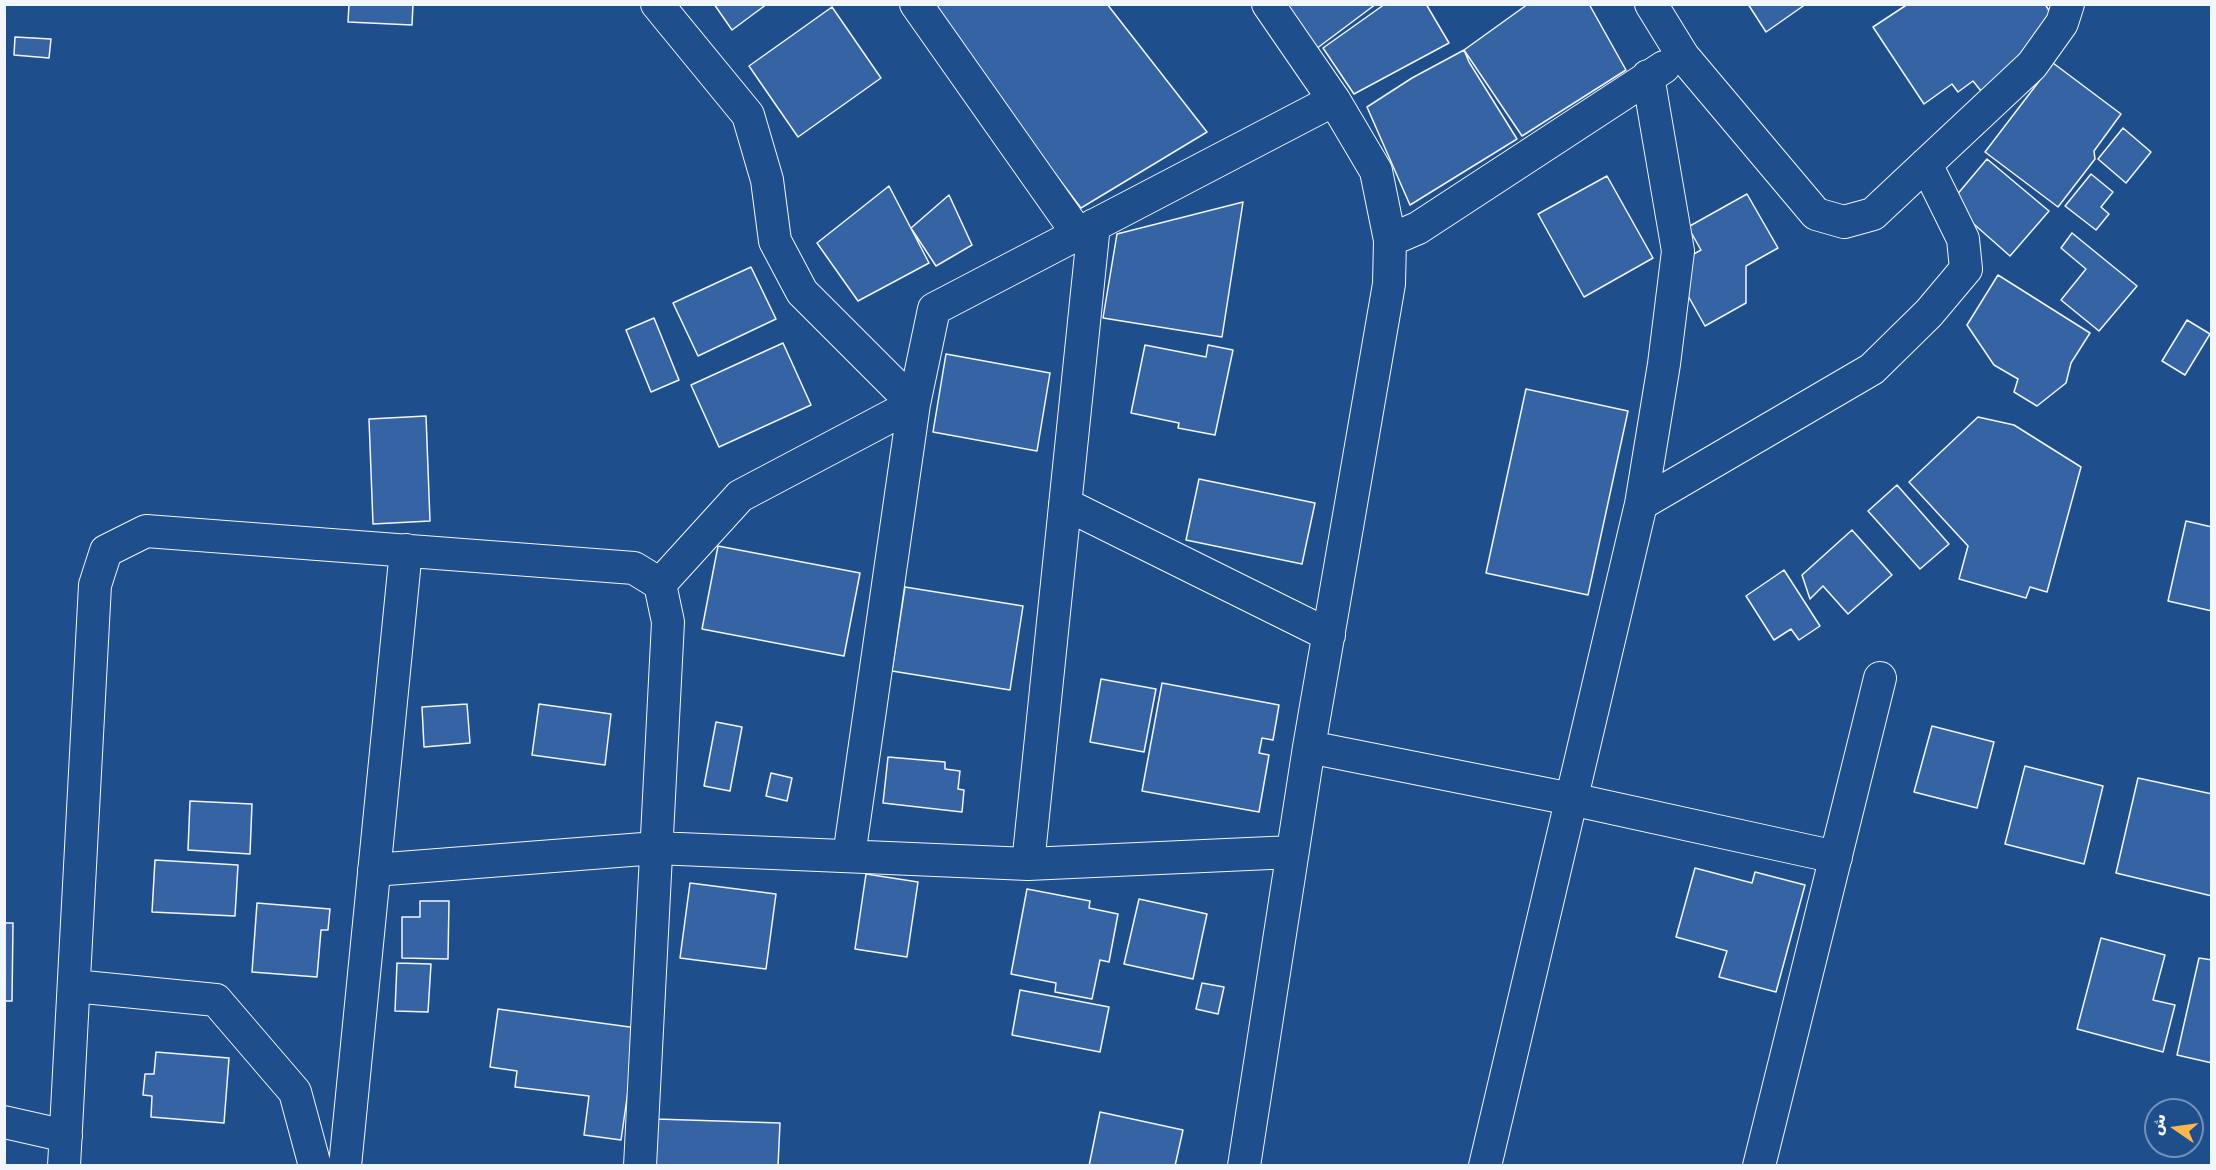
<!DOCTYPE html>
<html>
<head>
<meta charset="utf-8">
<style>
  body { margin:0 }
  #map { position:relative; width:2216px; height:1170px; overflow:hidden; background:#1f4e8c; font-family:"DejaVu Sans","Noto Sans Arabic",sans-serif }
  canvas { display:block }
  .frame { position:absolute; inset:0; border:6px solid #f2f6ff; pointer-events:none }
  .north { position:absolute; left:2144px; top:1098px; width:60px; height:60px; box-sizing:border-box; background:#1f4e8c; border:2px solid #7391ba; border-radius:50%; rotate:283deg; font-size:16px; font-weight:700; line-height:24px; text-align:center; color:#f2f6ff }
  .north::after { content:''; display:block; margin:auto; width:21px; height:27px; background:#ffb74d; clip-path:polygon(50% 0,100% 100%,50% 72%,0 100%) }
</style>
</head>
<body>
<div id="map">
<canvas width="2216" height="1170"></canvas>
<div class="frame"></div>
<div class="north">ش</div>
</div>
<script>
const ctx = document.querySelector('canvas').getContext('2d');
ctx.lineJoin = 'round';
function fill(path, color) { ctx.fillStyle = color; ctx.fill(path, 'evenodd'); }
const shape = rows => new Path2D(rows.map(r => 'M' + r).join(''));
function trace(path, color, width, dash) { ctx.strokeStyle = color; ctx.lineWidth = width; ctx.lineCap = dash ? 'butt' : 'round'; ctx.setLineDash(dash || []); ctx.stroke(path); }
const building = shape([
  [349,4,413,4,412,25,348,22,349,4],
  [714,4,767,4,732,30,714,4],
  [926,4,1107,4,1207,132,1081,208,926,4],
  [1286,4,1376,4,1316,49,1286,4],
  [1385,4,1426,4,1449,43,1354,94,1323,48,1385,4],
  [1528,4,1589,4,1626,70,1522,136,1464,50,1528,4],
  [1748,4,1806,4,1766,32,1748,4],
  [1908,4,2045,4,2051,14,2041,45,1981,91,1973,81,1958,92,1952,84,1924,104,1873,27,1908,4],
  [832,7,881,78,798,137,749,66,832,7],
  [15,37,51,39,49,58,14,55,15,37],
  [1464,50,1469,62,1517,139,1410,205,1367,107,1412,78,1464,50],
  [2053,63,2121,114,2094,151,2095,159,2058,207,1985,152,2053,63],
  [2123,128,2151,152,2126,183,2098,159,2123,128],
  [1987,159,2049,211,2010,256,1950,203,1987,159],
  [2091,174,2113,192,2101,207,2109,214,2096,230,2065,206,2091,174],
  [1607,176,1653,258,1584,297,1538,214,1607,176],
  [889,186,929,263,858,301,817,243,889,186],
  [1747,194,1778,248,1746,266,1746,303,1705,326,1678,278,1681,261,1701,250,1688,227,1747,194],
  [949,195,972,245,936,266,911,228,949,195],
  [1243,202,1222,337,1103,318,1117,234,1243,202],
  [2072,233,2137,286,2099,331,2061,300,2086,269,2061,248,2072,233],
  [751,267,776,319,698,356,673,303,751,267],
  [1998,275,2090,333,2071,363,2066,383,2037,406,2014,392,2018,379,1994,365,1967,325,1998,275],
  [654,318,679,380,651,392,626,330,654,318],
  [2187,320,2210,334,2185,375,2162,361,2187,320],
  [783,343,811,405,719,447,691,385,783,343],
  [1145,345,1206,357,1208,345,1233,350,1215,435,1178,428,1179,423,1131,413,1145,345],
  [946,354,1050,373,1037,451,933,432,946,354],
  [1526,389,1628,411,1588,595,1486,573,1526,389],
  [426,416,430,521,373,524,369,419,426,416],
  [1978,417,2014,425,2081,467,2047,592,2030,587,2026,598,1959,579,1968,546,1909,482,1978,417],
  [1199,479,1315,503,1302,564,1186,540,1199,479],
  [1897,485,1949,544,1920,569,1868,511,1897,485],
  [2186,521,2212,527,2212,611,2168,601,2186,521],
  [1852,530,1892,575,1848,614,1823,586,1810,599,1802,575,1852,530],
  [718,546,860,573,844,656,702,629,718,546],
  [1784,570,1820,626,1799,640,1791,629,1774,640,1746,596,1784,570],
  [905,587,1023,606,1010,690,892,671,905,587],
  [1101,679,1156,689,1144,752,1090,742,1101,679],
  [1162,683,1279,705,1273,740,1262,738,1259,753,1269,755,1259,812,1142,791,1162,683],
  [467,704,470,743,424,747,422,707,467,704],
  [539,704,611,714,605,765,532,755,539,704],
  [716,722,742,727,730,791,704,786,716,722],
  [1932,726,1994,742,1977,808,1914,792,1932,726],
  [888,757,945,762,945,769,960,771,958,789,964,790,962,812,883,803,888,757],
  [2025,766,2103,786,2084,864,2005,844,2025,766],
  [771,773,792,778,787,801,766,796,771,773],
  [2138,778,2212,794,2212,896,2116,873,2138,778],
  [190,801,252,804,250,854,188,850,190,801],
  [155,860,238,865,235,916,152,912,155,860],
  [1695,868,1752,883,1755,872,1805,885,1776,992,1719,977,1727,951,1676,937,1695,868],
  [866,874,918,882,907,957,855,949,866,874],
  [690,883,776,894,766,969,680,958,690,883],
  [1027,889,1090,901,1089,908,1118,914,1109,962,1100,960,1092,999,1055,992,1056,983,1011,974,1027,889],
  [1139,899,1207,914,1193,979,1124,964,1139,899],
  [420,901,449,901,448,959,402,958,402,917,420,917,420,901],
  [257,903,330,909,328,930,321,930,317,977,252,972,257,903],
  [4,923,13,923,12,1001,4,1001,4,923],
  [2101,938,2165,955,2153,1000,2175,1005,2163,1052,2077,1029,2101,938],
  [2199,958,2212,960,2212,1063,2177,1055,2199,958],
  [397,963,431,964,428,1012,395,1011,397,963],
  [1202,983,1224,987,1218,1014,1196,1009,1202,983],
  [1020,990,1109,1007,1100,1052,1012,1035,1020,990],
  [498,1009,637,1028,621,1140,584,1135,589,1096,515,1087,517,1071,490,1067,498,1009],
  [156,1052,229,1058,224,1123,151,1117,152,1096,143,1095,145,1074,154,1074,156,1052],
  [1100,1112,1183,1130,1175,1166,1089,1166,1100,1112],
  [656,1119,780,1123,778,1166,654,1166,656,1119]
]);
fill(building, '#3563a3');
trace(building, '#f2f6ff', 1.5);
const street = shape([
  [657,4,748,115,767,180,775,241,802,292,914,404,740,496,660,584],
  [916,4,1078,234],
  [1651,4,1683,56,1816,214,1844,222,1873,214,2032,65,2062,23,2068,4],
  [1390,240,1418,228,1664,67],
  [1065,504,1329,635],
  [1641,504,1872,369,1929,313,1966,269,1963,239,1926,164],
  [1309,747,1571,799,1836,857],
  [849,856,914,404,934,309,1334,100],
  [1028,864,1094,225],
  [374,870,656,848,1028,864,1292,852],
  [74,986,216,1000,295,1092,315,1166],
  [4,1122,66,1136],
  [64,1166,95,585,106,551,146,531,634,568,660,584,668,622,640,1166],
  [345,1166,406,550],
  [1244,1166,1309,747,1389,284,1390,240,1376,171,1334,100,1268,4],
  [1485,1166,1641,504,1664,364,1678,251,1648,76],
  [1759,1166,1880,678]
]);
trace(street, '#f2f6ff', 34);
trace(street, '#1f4e8c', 32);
</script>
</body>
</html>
